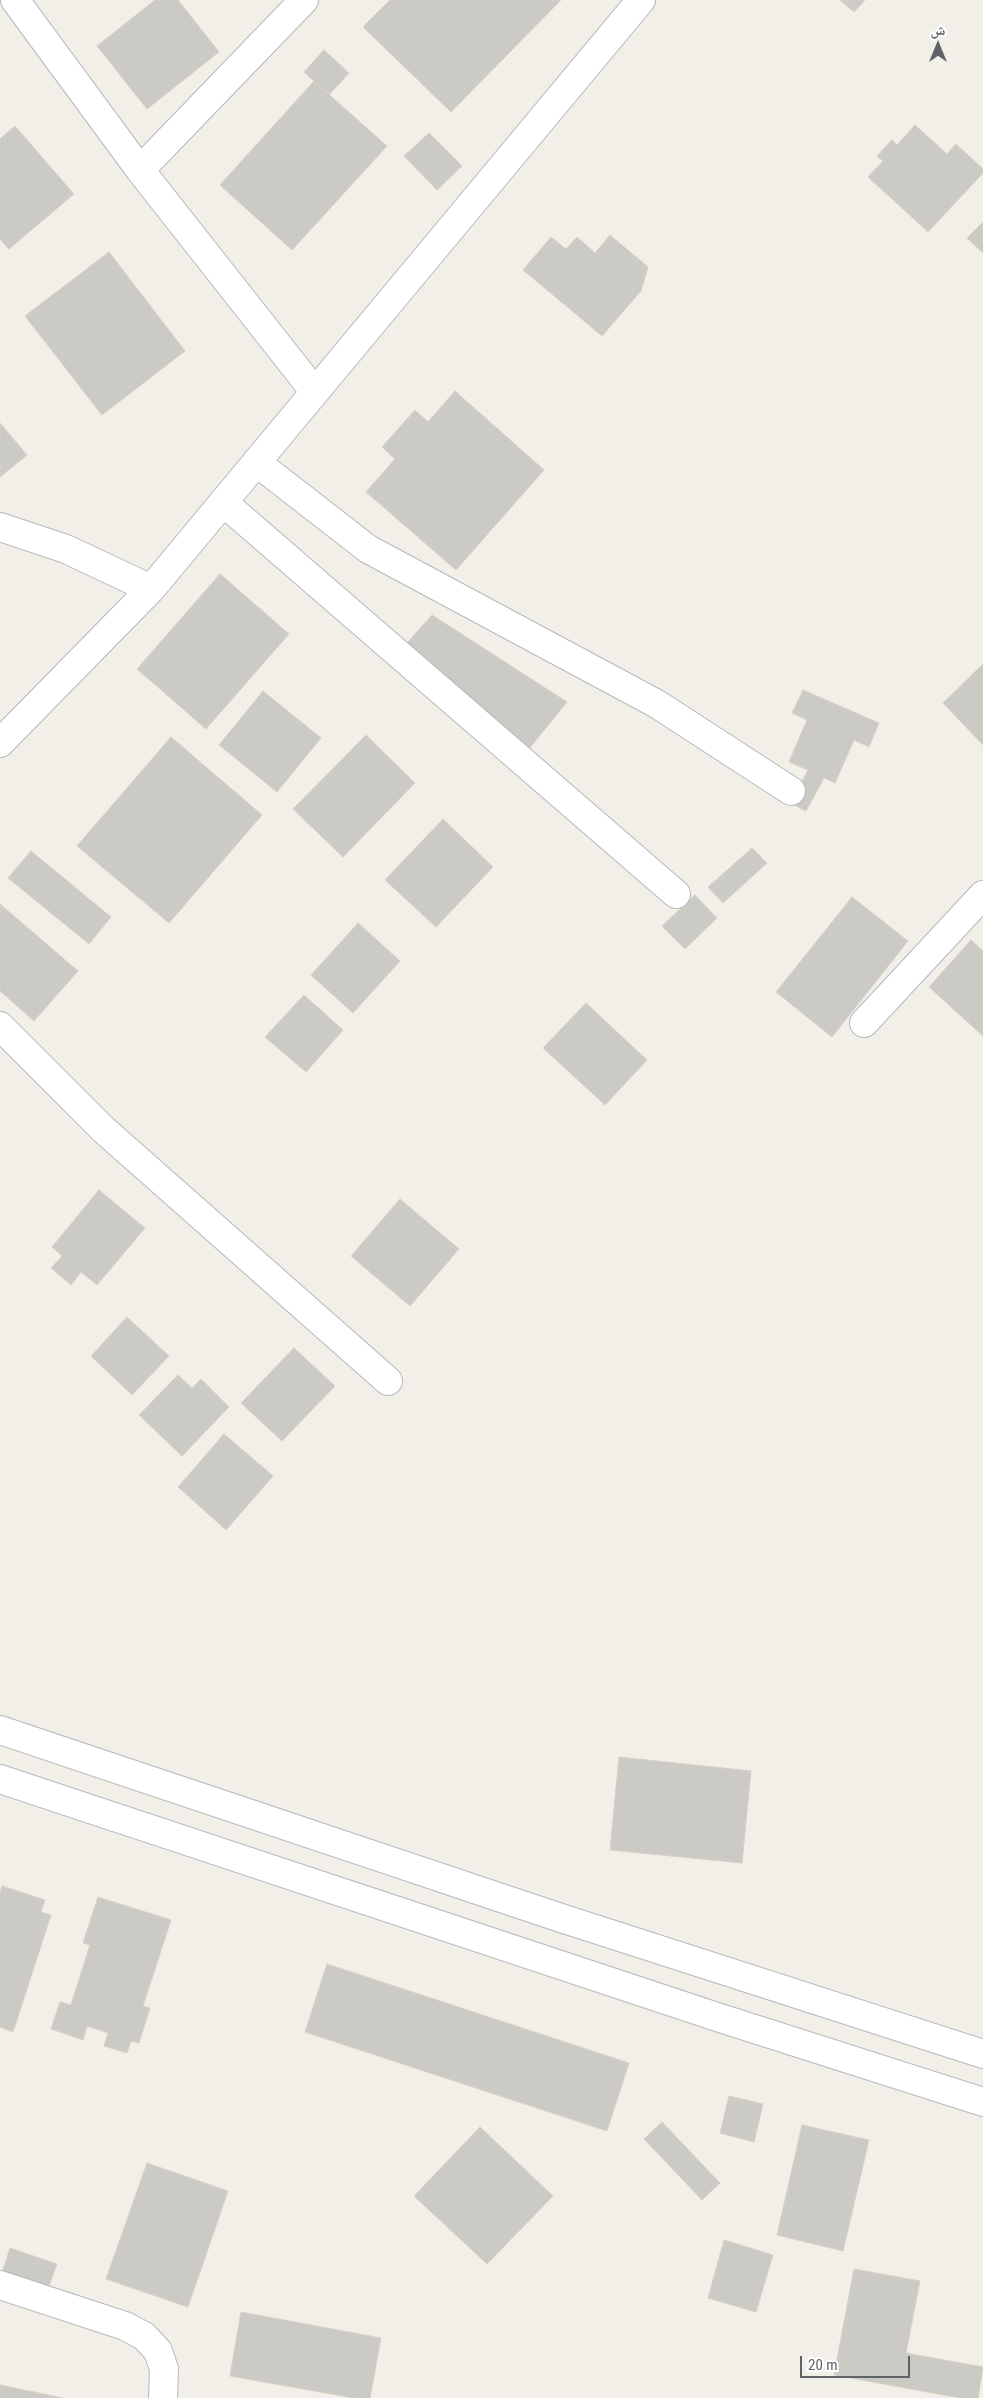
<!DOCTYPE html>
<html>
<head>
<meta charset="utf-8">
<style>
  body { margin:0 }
  #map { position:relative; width:983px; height:2398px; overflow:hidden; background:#f1efe8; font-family:"Roboto Condensed","Noto Naskh Arabic",sans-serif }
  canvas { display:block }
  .north { position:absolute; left:913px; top:20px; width:50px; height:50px; -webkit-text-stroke:4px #fff; paint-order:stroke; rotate:0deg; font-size:14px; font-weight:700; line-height:20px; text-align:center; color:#5f6368 }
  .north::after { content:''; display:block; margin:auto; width:18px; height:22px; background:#5f6368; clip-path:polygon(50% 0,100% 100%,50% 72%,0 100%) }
  .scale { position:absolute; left:800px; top:2356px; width:110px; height:22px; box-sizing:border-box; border:2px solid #5f6368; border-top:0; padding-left:6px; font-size:15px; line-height:18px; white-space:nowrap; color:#5f6368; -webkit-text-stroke:4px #fff; paint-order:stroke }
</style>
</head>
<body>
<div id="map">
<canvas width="983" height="2398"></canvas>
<div class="north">ش</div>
<div class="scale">20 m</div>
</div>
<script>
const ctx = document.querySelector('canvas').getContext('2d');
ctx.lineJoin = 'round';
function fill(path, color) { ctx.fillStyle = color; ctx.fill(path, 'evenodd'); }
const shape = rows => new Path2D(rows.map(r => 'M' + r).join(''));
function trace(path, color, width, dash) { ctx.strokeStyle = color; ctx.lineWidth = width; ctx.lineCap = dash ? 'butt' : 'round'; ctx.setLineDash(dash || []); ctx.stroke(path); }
const building = shape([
  [155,0,178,0,219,52,147,109,97,46,155,0],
  [390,0,561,0,451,112,363,27,390,0],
  [840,0,865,0,854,12,840,0],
  [324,50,349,73,329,95,304,72,324,50],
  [314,81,387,146,292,250,220,185,314,81],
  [915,125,947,154,956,144,983,169,983,173,928,232,868,177,883,161,877,156,892,140,897,145,915,125],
  [15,126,74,194,9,249,0,239,0,139,15,126],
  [429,133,462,166,437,190,404,156,429,133],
  [983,222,983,253,967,238,983,222],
  [610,235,648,267,641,291,602,336,523,270,551,237,566,249,577,237,595,253,610,235],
  [109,252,185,351,102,415,25,316,109,252],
  [455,391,544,470,456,570,366,492,395,459,382,447,415,410,428,422,455,391],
  [0,423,27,455,0,477,0,423],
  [220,574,289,634,206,729,137,669,220,574],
  [432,615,567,702,528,750,406,644,432,615],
  [983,664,983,745,943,703,983,664],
  [803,690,879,723,869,747,854,740,835,783,824,778,806,811,791,803,808,770,789,762,807,720,792,713,803,690],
  [263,691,321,738,277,792,219,745,263,691],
  [366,735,415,783,343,857,293,809,366,735],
  [171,737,262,815,169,923,77,846,171,737],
  [443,819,493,867,436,927,385,880,443,819],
  [752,848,767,863,723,903,708,887,752,848],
  [31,851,111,917,89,944,8,878,31,851],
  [695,895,717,918,685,949,662,926,695,895],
  [852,897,908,941,832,1037,776,992,852,897],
  [0,904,78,971,34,1021,0,991,0,904],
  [358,923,400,961,353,1013,311,975,358,923],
  [971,940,983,951,983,1036,929,987,971,940],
  [304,995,343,1030,306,1072,265,1037,304,995],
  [586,1003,647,1060,605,1105,543,1048,586,1003],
  [99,1190,145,1228,97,1285,81,1272,71,1285,51,1268,62,1256,52,1247,99,1190],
  [400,1199,459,1249,410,1306,351,1256,400,1199],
  [127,1317,169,1356,132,1395,91,1356,127,1317],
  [294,1348,335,1386,282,1441,241,1403,294,1348],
  [178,1375,192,1388,201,1379,229,1407,182,1456,139,1415,178,1375],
  [224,1434,273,1476,226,1530,178,1487,224,1434],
  [619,1757,751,1771,742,1863,610,1850,619,1757],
  [2,1886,45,1900,41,1912,51,1915,13,2032,0,2027,0,1893,2,1886],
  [98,1897,171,1920,143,2006,150,2008,139,2043,131,2041,127,2053,104,2046,108,2033,87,2026,83,2040,51,2029,60,2002,71,2005,90,1945,83,1943,98,1897],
  [327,1964,629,2063,607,2131,305,2032,327,1964],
  [729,2096,763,2104,754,2142,720,2133,729,2096],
  [662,2122,720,2183,702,2200,644,2139,662,2122],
  [802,2125,869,2140,843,2251,777,2235,802,2125],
  [480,2127,553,2196,487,2264,414,2196,480,2127],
  [147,2163,228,2191,188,2307,106,2279,147,2163],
  [724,2240,773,2255,756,2312,708,2298,724,2240],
  [10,2248,57,2264,47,2291,1,2276,10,2248],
  [854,2269,920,2281,906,2353,983,2367,978,2398,960,2398,834,2375,854,2269],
  [241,2312,381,2338,370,2398,354,2398,230,2376,241,2312],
  [0,2385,63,2398,0,2398,0,2385]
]);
fill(building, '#cccac5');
trace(building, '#d6d1c6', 1);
const minor = shape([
  [15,0,140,170,314,391],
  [140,170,304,0],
  [256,462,368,549,657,704,791,791],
  [223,502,676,894],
  [0,527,66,549,151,589],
  [0,743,151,589,641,0],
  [864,1023,983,895],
  [0,1026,104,1130,388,1381],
  [0,1730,561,1918,983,2054],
  [0,1779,717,2017,983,2102],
  [0,2285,125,2326,144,2336,158,2351,164,2369,163,2398]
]);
trace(minor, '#b5b8bc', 30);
trace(minor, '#fff', 28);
</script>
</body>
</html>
